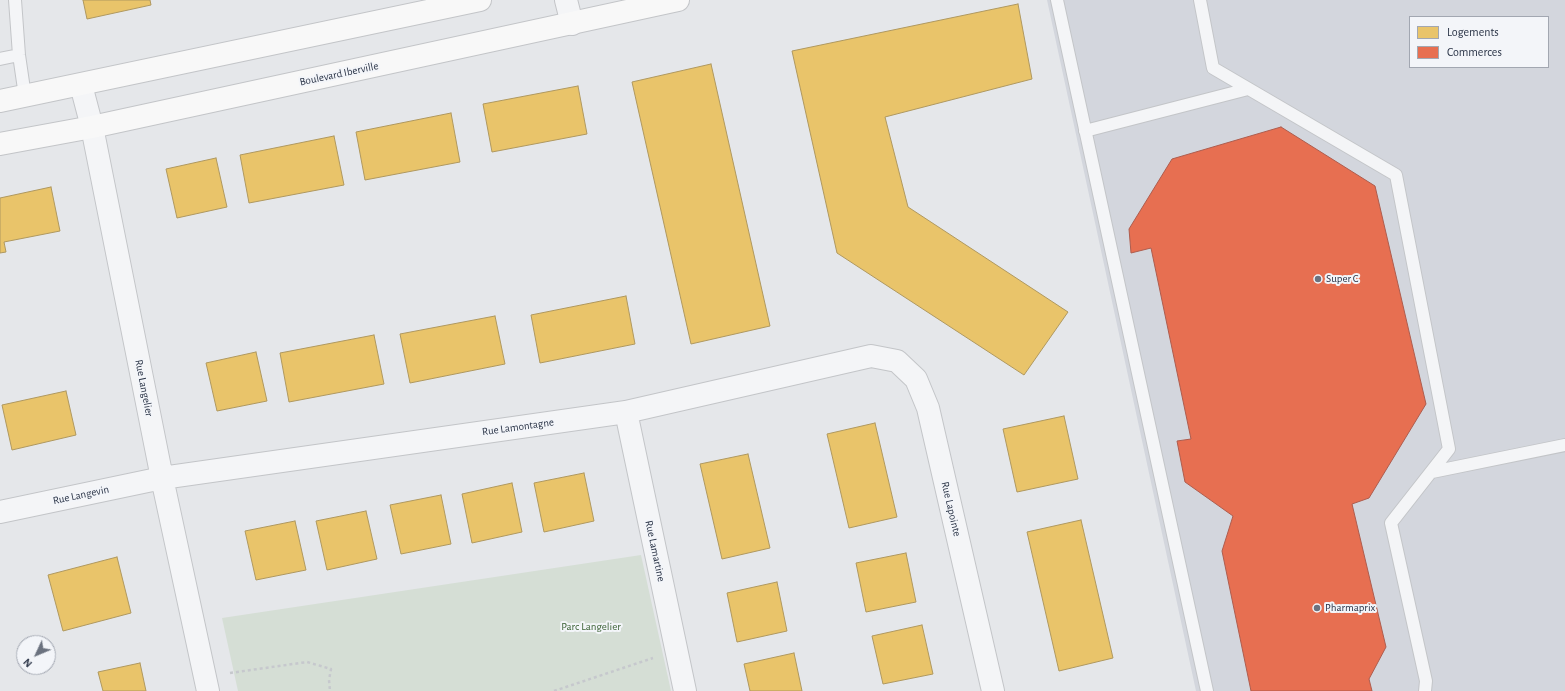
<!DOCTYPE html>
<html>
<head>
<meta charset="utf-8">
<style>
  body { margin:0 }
  #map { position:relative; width:1565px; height:691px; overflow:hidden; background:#e5e7ea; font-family:"Alegreya Sans",sans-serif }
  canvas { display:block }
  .legend { position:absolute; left:1409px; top:16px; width:140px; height:52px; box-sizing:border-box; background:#f3f5f9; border:1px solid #a2a7b1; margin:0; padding:5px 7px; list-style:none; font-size:12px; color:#293346 }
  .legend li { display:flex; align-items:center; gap:8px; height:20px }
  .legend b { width:20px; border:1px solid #a2a7b1 }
  .north { position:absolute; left:16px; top:635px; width:40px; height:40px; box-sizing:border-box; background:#f3f5f9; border:1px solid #a2a7b1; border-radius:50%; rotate:226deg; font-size:11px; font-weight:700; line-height:16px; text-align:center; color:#293346 }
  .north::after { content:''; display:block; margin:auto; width:14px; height:18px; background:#6b727f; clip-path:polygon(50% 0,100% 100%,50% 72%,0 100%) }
</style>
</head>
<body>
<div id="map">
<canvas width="1565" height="691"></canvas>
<ul class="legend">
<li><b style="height:11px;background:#e9c46a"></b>Logements</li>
<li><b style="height:11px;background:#e76f51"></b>Commerces</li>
</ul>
<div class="north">N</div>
</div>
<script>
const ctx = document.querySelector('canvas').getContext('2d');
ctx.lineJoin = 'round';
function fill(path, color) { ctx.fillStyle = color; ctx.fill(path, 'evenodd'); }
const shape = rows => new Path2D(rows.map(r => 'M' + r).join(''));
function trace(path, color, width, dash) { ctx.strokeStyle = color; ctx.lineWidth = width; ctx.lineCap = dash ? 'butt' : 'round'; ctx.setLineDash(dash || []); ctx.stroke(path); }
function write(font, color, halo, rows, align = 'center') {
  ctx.font = font + ' "Alegreya Sans",sans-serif'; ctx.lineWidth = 4; ctx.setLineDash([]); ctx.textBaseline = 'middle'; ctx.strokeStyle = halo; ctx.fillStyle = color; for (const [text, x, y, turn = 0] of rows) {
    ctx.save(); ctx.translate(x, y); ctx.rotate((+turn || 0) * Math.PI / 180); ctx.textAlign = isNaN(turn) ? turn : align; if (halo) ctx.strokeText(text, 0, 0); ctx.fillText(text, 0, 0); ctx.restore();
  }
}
fill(shape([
  [1047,0,1565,0,1565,691,1196,691],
  [1410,17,1548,17,1548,67,1410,67]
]), '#d3d6dd');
fill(shape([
  [641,555,671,691,238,691,222,618]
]), '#d5ded5');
const homes = shape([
  [83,0,150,0,151,5,87,19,83,0],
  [1018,4,1032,79,885,117,908,207,1068,312,1024,375,837,253,792,51,1018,4],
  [711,64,770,326,691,344,632,82,711,64],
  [578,86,587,134,492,152,483,104,578,86],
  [451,113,460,162,365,180,356,132,451,113],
  [334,136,344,185,249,203,240,155,334,136],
  [216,158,227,207,177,218,166,169,216,158],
  [51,187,60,231,4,242,6,252,0,253,0,198,51,187],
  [626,296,635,344,540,363,531,315,626,296],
  [495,316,505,364,410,383,400,334,495,316],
  [374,335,384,384,289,402,280,353,374,335],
  [256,352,267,401,217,411,206,363,256,352],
  [66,391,76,435,12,450,2,405,66,391],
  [1064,416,1078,479,1017,492,1003,429,1064,416],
  [875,423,897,517,849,528,827,434,875,423],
  [748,454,770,548,722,559,700,464,748,454],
  [584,473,594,521,544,532,534,483,584,473],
  [512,483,522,532,472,543,462,494,512,483],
  [441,495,451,544,401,554,390,505,441,495],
  [366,511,377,559,327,570,316,521,366,511],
  [1081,520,1113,658,1059,671,1027,532,1081,520],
  [295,521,306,570,256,580,245,531,295,521],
  [906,553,916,602,866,612,856,563,906,553],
  [117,557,131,613,63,631,48,575,117,557],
  [777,582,787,631,737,642,727,593,777,582],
  [922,625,933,674,883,684,872,636,922,625],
  [794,653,802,691,750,691,744,664,794,653],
  [140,663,146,691,103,691,98,672,140,663]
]);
fill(homes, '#e9c46a');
trace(homes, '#af985f', 1);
const shops = shape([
  [1281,127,1375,186,1426,404,1369,498,1352,504,1386,647,1369,679,1372,691,1251,691,1222,551,1233,516,1185,482,1177,441,1191,439,1151,248,1131,253,1129,229,1172,159,1281,127]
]);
fill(shops, '#e76f51');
trace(shops, '#ae5d4e', 1);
const lane = shape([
  [15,0,19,55,25,96],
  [1057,0,1207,691],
  [1200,0,1213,68,1396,175,1449,449,1391,523,1426,681,1425,691],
  [0,59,19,55],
  [1085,131,1248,89],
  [1432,472,1565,445]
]);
const street = shape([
  [566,0,572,24],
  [81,85,92,127,162,478,208,691],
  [626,412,685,691],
  [0,512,162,478,626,412,871,356,897,361,916,379,928,408,993,691]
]);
const secondary = shape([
  [0,101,480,0],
  [0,144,92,127,678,0]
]);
trace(lane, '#c3c5c8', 14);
trace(street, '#c3c5c8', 24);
trace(secondary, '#c3c5c8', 24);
trace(shape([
  [230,673,307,662,331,669,329,680,330,691],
  [554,691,653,658]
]), '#c6c8cd', 2.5, [3, 3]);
trace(lane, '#f4f5f7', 12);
trace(street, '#f4f5f7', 22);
trace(secondary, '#f8f8f8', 22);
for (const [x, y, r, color] of [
  [1318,279,4,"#6b727f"],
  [1317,608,4,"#6b727f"]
]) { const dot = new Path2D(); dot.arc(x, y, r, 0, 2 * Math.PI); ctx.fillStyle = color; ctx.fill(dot); trace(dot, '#f3f5f9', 1.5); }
write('11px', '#293346', '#f3f5f9', [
  ["Boulevard Iberville",339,74,-12],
  ["Rue Langelier",144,388,79],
  ["Rue Lamontagne",518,427,-8],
  ["Rue Langevin",81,495,-12],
  ["Rue Lapointe",951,509,77],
  ["Rue Lamartine",655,551,78]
]);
write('11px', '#293346', '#f3f5f9', [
  ["Super C",1326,279],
  ["Pharmaprix",1325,608]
], 'left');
write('11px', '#3c6236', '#f3f5f9', [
  ["Parc Langelier",591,627]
]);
</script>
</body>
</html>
